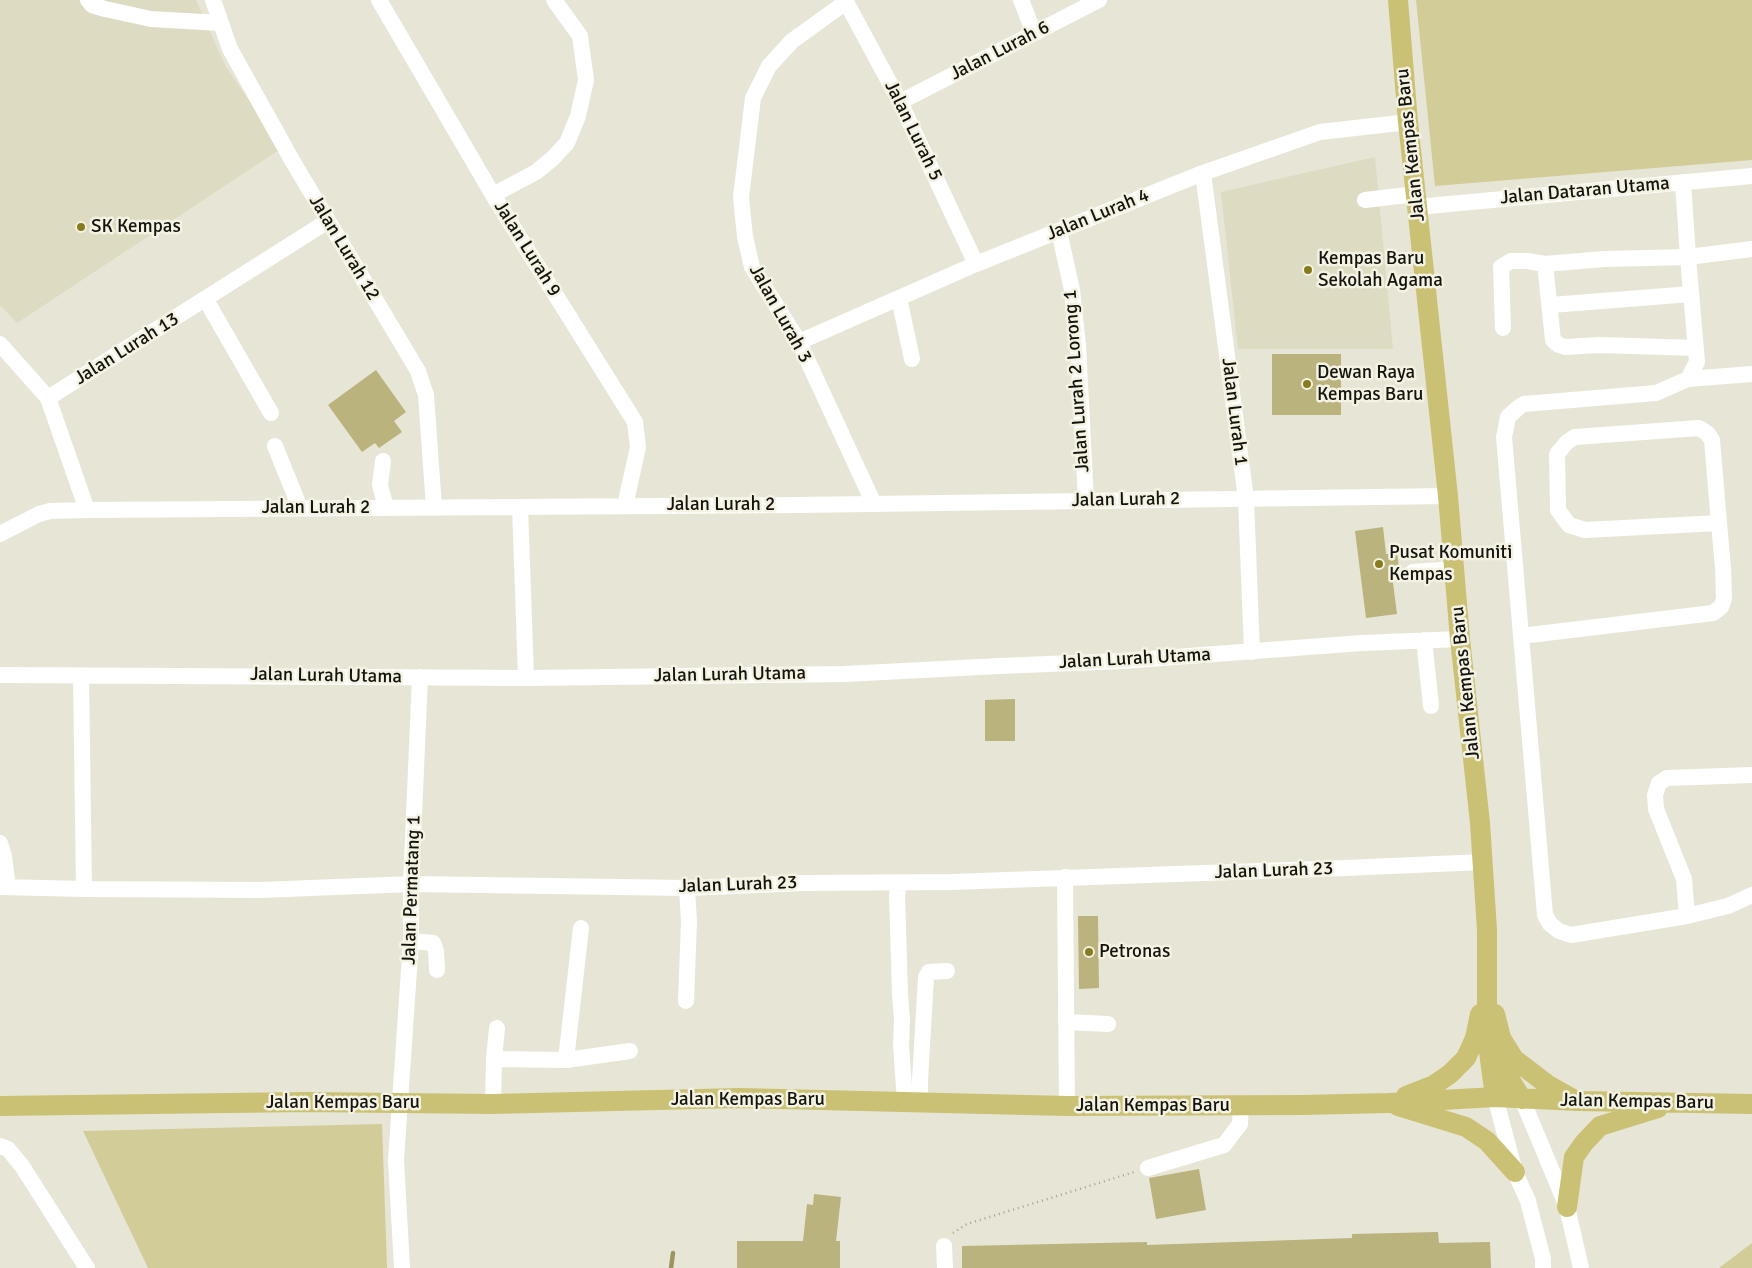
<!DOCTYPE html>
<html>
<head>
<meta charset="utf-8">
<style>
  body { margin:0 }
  canvas { display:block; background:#e7e5d5 }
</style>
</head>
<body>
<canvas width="1752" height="1268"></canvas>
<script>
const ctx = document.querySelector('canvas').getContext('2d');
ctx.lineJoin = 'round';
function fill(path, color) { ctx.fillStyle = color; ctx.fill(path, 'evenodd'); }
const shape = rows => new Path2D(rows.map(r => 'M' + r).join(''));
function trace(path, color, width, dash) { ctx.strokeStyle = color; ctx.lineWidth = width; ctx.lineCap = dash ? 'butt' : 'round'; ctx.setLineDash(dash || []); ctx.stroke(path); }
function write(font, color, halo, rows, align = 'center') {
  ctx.font = font + ' Signika,sans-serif'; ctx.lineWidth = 5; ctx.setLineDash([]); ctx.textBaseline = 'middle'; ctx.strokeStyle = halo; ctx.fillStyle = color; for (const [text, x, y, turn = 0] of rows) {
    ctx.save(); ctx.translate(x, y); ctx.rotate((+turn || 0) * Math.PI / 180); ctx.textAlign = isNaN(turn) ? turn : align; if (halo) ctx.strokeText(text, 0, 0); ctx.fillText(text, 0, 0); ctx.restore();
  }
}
fill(shape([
  [0,0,196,0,226,67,282,148,17,323,0,305],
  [1375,157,1393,349,1238,349,1221,192]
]), '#dedbc3');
fill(shape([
  [1416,0,1752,0,1752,160,1435,186],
  [382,1124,387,1268,148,1268,83,1131],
  [1752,1243,1752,1268,1719,1268]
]), '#d2cc98');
trace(shape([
  [671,1268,673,1253]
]), '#9d9561', 4.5);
fill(shape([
  [1272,354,1341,354,1341,415,1272,415],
  [376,370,406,412,394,421,402,432,379,448,375,443,362,452,328,405],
  [1383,527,1386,554,1397,553,1400,574,1392,575,1397,614,1366,618,1355,531],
  [1015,699,1015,741,985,741,985,700],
  [1078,916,1098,916,1099,988,1079,989],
  [1199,1169,1206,1210,1156,1219,1149,1178],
  [814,1194,841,1197,836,1241,840,1241,840,1268,737,1268,737,1241,803,1241,807,1204,813,1205],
  [1438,1232,1439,1243,1490,1242,1491,1268,962,1268,962,1246,1147,1242,1147,1245,1352,1238,1352,1234]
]), '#bab37d');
trace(shape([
  [953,1233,967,1224,1134,1172]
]), '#a5a396', 2.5, [1, 4]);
trace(shape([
  [88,0,92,5,105,9,151,19,220,23],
  [213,0,230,49,293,162,418,371,426,395,434,507],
  [379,0,493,195,635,422,638,447,625,506],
  [845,0,900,102,976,264],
  [1021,0,1034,33],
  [846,2,792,41,769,66,753,98,741,197,745,237,752,267,799,342,874,504],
  [900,102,1099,0],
  [1203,173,1246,499,1252,652],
  [1683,182,1688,257,1697,362,1688,379,1656,393,1524,404,1519,407,1508,417,1504,437,1545,915,1550,924,1559,931,1571,935,1687,916,1728,906,1752,895],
  [493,195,536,172,552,159,567,143,578,116,586,80,580,36,554,0],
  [1365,200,1416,194],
  [1417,207,1752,176],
  [1059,231,1072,290,1078,345,1086,501],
  [1545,264,1553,340,1559,345,1565,347,1600,345,1696,348],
  [899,298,912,359],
  [206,300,271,413],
  [1551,305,1691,294],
  [1503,328,1501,267,1511,261,1527,261,1545,264,1604,259,1688,257,1752,249],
  [799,342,976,264,1203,173,1320,132,1408,122],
  [0,344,48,398,87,510],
  [1688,379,1752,374],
  [48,398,328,221],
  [275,446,300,508],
  [383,461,380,485,386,508],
  [520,507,526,678],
  [0,534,39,514,50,511,87,510,798,505,1448,496],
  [1413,572,1454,569],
  [1521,636,1713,613,1721,607,1724,599,1723,568,1719,523,1712,440,1707,433,1699,428,1575,437,1567,442,1557,454,1558,510,1569,525,1585,530,1719,523],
  [1424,640,1431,706],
  [0,675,526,678,845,674,999,666,1122,661,1362,643,1460,639],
  [81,676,84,889],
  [0,843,4,856,8,887],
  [1065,877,1067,1106],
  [899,883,897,895,900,994,902,1021,901,1045,905,1101],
  [0,887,84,889,261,890,411,884,687,888,804,883,951,882,1345,868,1483,862],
  [1687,916,1684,879,1656,809,1655,795,1659,783,1667,778,1752,775],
  [411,941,433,943,436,951,437,970],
  [686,1001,689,922,687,888],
  [1066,1022,1108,1024],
  [494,1059,497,1028],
  [566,1060,630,1051],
  [1495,1097,1515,1172,1528,1201,1543,1259,1543,1268],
  [1522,1099,1567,1207,1581,1268],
  [920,1102,920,1080,926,977,929,972,947,971],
  [493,1104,494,1059,566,1060,581,928],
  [0,1146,8,1149,22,1166,87,1268],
  [1148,1168,1224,1145,1240,1124,1241,1105],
  [944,1246,945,1268],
  [402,1268,396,1160,411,941,411,884,420,677]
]), '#fff', 16);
trace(shape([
  [1398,0,1408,122,1448,496,1460,639,1480,823,1487,930,1487,1037,1495,1097],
  [1495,1014,1501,1038,1514,1059,1548,1085,1573,1099],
  [1494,1051,1504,1070,1522,1099],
  [1406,1096,1434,1085,1450,1074,1466,1058,1475,1038,1480,1014],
  [0,1106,305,1102,493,1104,739,1098,1067,1106,1303,1105,1389,1103,1495,1097,1577,1101,1752,1104],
  [1398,1106,1466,1127,1487,1141,1515,1172],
  [1567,1207,1574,1157,1584,1143,1600,1126,1658,1108]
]), '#cbc174', 20);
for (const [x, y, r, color] of [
  [81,227,5,"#877b20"],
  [1308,270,5,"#877b20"],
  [1307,384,5,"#877b20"],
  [1379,564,5,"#877b20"],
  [1089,952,5,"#877b20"]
]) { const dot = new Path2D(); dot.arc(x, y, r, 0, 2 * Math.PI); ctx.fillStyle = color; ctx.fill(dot); trace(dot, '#f4f2e2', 2); }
write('19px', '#14130e', '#f4f2e2', [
  ["Jalan Lurah 6",1000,51,-27],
  ["Jalan Lurah 5",913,131,64],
  ["Jalan Kempas Baru",1411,145,-96],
  ["Jalan Dataran Utama",1585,191,-5],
  ["Jalan Lurah 4",1098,215,-22],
  ["Jalan Lurah 12",344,248,59],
  ["Jalan Lurah 9",527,249,58],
  ["Jalan Lurah 3",780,314,61],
  ["Jalan Lurah 13",127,349,-32],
  ["Jalan Lurah 2 Lorong 1",1077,381,-94],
  ["Jalan Lurah 1",1234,412,83],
  ["Jalan Lurah 2",1126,500,-1],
  ["Jalan Lurah 2",721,505],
  ["Jalan Lurah 2",316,508],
  ["Jalan Lurah Utama",1135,659,-3],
  ["Jalan Lurah Utama",730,675,-1],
  ["Jalan Lurah Utama",326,676,1],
  ["Jalan Kempas Baru",1466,683,-96],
  ["Jalan Lurah 23",1274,871,-2],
  ["Jalan Lurah 23",738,885,-2],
  ["Jalan Permatang 1",412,890,-88],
  ["Jalan Kempas Baru",748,1100],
  ["Jalan Kempas Baru",1637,1102,1],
  ["Jalan Kempas Baru",343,1103],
  ["Jalan Kempas Baru",1153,1106]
]);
write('19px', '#14130e', '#f4f2e2', [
  ["SK Kempas",91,227],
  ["Kempas Baru",1318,259],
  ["Sekolah Agama",1318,281],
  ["Dewan Raya",1317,373],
  ["Kempas Baru",1317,395],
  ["Pusat Komuniti",1389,553],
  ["Kempas",1389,575],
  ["Petronas",1099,952]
], 'left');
</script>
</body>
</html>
